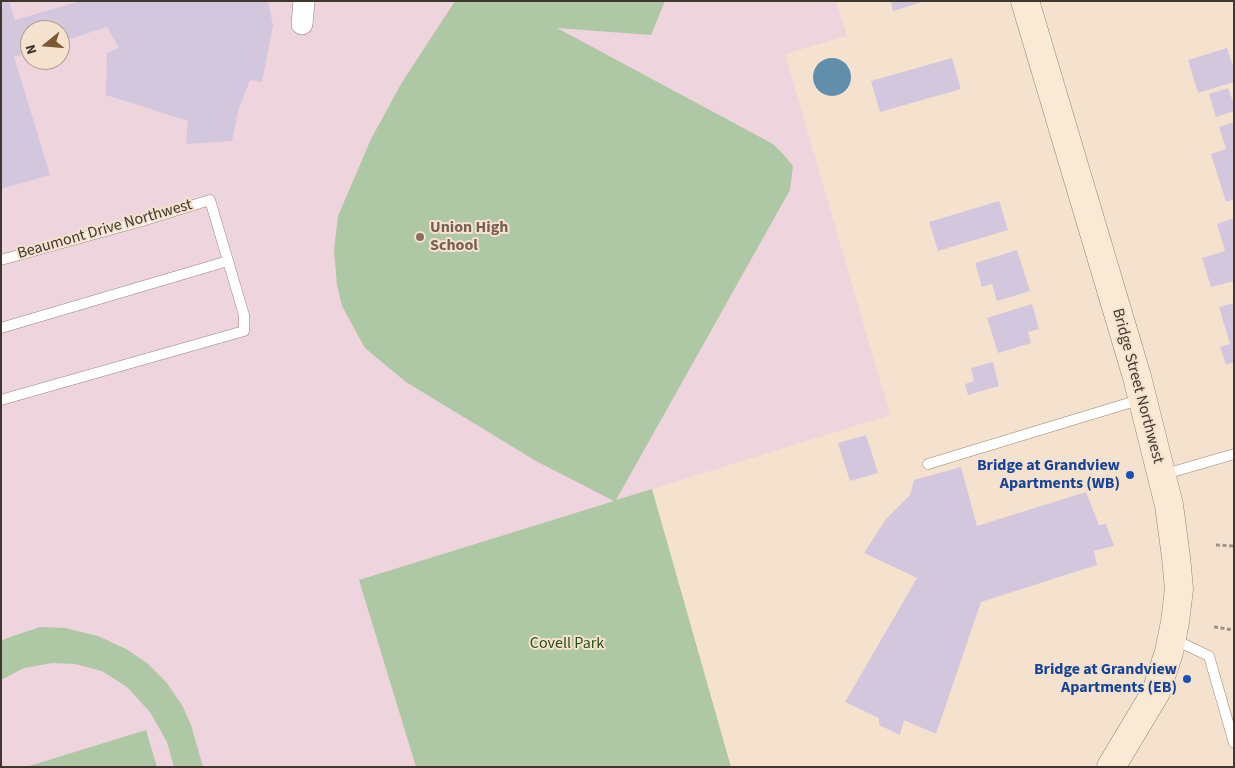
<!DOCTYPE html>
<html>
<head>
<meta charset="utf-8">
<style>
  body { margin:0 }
  #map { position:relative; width:1235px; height:768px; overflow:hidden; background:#f5e2ce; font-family:"Source Sans 3",sans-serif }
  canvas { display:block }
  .frame { position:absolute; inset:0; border:2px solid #403830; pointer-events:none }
  .north { position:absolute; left:20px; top:20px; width:50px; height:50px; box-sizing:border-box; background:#f5e2ce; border:1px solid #ad9e8f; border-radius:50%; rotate:253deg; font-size:14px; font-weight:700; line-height:20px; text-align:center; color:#403830 }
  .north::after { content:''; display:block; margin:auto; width:18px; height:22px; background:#7b5a30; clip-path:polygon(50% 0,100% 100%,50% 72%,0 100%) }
</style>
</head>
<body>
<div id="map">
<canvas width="1235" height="768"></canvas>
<div class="frame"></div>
<div class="north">N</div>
</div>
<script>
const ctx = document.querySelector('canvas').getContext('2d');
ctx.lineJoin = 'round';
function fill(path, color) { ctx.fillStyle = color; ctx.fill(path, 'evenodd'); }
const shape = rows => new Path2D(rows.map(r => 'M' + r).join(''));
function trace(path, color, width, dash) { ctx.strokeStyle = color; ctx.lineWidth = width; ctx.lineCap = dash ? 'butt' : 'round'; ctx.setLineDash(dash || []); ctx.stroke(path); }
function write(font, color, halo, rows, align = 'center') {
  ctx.font = font + ' "Source Sans 3",sans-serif'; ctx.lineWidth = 4; ctx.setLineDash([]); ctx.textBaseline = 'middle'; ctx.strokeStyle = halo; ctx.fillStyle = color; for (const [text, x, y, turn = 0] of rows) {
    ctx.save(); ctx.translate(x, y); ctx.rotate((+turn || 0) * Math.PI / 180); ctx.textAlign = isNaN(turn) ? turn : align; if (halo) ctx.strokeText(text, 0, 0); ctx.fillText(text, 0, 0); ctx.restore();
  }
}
fill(shape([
  [1,1,836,1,847,36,785,54,890,415,360,580,416,767,1,767],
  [30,30,60,30,60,60,30,60]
]), '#eed4dd');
fill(shape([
  [455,1,665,1,651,35,557,28,773,144,783,154,793,166,790,190,616,500,652,489,731,767,416,767,359,580,614,501,536,461,406,382,365,348,342,306,337,285,334,250,338,216,371,139,401,84],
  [40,627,65,628,98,636,126,649,147,663,166,682,182,705,191,725,203,767,174,767,167,742,150,712,127,687,102,671,75,664,52,663,24,668,1,680,1,641,10,637],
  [146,730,157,767,26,767]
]), '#aec7a4');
fill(shape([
  '813 77a19 19 0 1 1 38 0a19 19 0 1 1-38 0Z'
]), '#618fab');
fill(shape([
  [1,1,9,1,15,20,81,1,268,1,273,25,262,82,250,80,238,111,232,141,186,144,188,121,106,95,107,53,119,48,107,27,60,42,60,30,30,30,30,52,14,57,50,175,1,189],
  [891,1,922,1,923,2,893,11],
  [1227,48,1234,69,1234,82,1198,93,1188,60],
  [952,58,961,89,880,112,871,81],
  [1228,88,1234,104,1234,111,1216,117,1209,94],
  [1234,122,1234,199,1226,202,1211,154,1226,149,1219,127],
  [999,201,1008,230,938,251,929,222],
  [1234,218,1234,281,1211,287,1202,258,1225,251,1217,224],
  [1017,250,1030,291,997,301,992,284,982,287,975,263],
  [1234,303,1234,362,1226,365,1220,347,1230,344,1219,307],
  [1032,304,1039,329,1028,332,1031,343,998,353,987,318],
  [993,362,999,386,968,395,965,384,974,381,971,368],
  [866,435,878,473,850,481,838,443],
  [961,467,977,526,1086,492,1099,525,1106,524,1114,546,1094,551,1097,565,981,602,936,734,904,720,900,735,879,725,879,718,845,702,917,578,864,553,886,519,910,495,914,480]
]), '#d3c7de');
const service = shape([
  [1,260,142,221,210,200,244,315,244,331,1,400],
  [1,328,228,261],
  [928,464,1142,399],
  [1162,475,1234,454],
  [1173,639,1209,656,1234,743]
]);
const minor = shape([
  [302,24,304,1]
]);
const secondary = shape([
  [1025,1,1137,377,1169,505,1176,557,1179,589,1175,622,1169,652,1156,692,1111,767]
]);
trace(service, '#978673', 11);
trace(minor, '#978673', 22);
trace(secondary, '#978673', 29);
trace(shape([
  [1216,545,1234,546],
  [1214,627,1234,630]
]), '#a29485', 3, [4, 2.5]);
trace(service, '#fff', 10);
trace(minor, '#fff', 21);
trace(secondary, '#faead5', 28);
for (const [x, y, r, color] of [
  [420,237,5,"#8d6e63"],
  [1130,475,5,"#1a4fb4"],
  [1187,679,5,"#1a4fb4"]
]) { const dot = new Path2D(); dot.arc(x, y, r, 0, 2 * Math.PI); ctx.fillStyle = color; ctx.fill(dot); trace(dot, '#f5e2ce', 2); }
write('bold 16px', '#785e54', '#f5e2ce', [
  ["Union High",430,228],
  ["School",430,246]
], 'left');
write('16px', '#403830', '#f5e2ce', [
  ["Beaumont Drive Northwest",105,230,-16],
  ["Bridge Street Northwest",1137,386,75]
]);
write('bold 16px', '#164399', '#f5e2ce', [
  ["Bridge at Grandview",1120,466],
  ["Apartments (WB)",1120,484],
  ["Bridge at Grandview",1177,670],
  ["Apartments (EB)",1177,688]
], 'right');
write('16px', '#294e16', '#f5e2ce', [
  ["Covell Park",567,644]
]);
</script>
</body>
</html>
